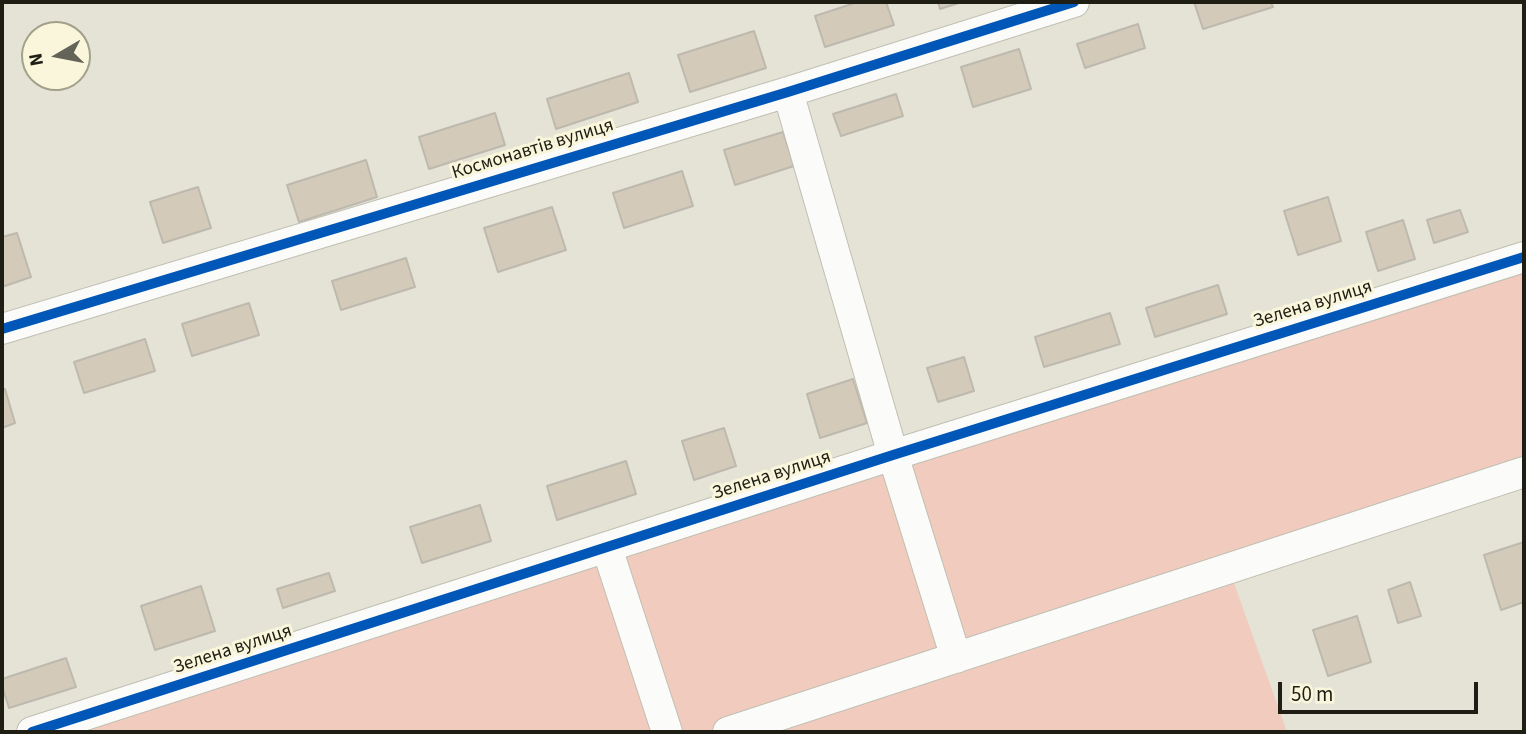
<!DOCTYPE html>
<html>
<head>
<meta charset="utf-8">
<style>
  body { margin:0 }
  #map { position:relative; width:1526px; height:734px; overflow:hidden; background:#e5e3d5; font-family:"Source Sans 3",sans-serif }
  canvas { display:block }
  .frame { position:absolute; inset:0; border:4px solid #1f1e14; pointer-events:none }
  .north { position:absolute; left:21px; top:21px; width:70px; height:70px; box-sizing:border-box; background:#f9f6db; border:2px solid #a2a08b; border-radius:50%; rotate:260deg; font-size:19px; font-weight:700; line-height:28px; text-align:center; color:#1f1e14 }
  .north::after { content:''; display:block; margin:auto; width:24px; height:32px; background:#646358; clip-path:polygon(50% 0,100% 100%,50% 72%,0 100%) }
  .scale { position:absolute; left:1278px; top:682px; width:200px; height:32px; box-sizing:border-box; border:4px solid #1f1e14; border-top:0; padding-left:9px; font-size:21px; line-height:24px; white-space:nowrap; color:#1f1e14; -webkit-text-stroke:5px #f9f6db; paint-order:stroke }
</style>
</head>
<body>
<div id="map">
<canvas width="1526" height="734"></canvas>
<div class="frame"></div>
<div class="north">N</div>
<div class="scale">50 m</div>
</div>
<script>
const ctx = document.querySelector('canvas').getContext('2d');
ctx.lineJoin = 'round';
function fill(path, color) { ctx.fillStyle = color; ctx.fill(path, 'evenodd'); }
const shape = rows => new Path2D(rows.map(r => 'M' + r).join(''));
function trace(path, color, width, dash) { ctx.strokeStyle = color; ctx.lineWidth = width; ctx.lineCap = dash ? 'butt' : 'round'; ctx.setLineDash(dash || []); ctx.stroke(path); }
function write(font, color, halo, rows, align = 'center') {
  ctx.font = font + ' "Source Sans 3",sans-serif'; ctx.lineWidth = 6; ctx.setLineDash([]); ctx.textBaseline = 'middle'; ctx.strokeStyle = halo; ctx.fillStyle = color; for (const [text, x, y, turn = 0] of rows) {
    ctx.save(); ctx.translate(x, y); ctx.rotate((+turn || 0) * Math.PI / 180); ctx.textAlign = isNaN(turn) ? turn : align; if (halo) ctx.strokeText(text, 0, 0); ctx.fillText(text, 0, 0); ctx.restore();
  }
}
fill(shape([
  [1524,257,1524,472,1229,569,1287,732,32,732]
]), '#f1cbbd');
const building = shape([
  [858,2,886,2,894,25,825,47,815,16,858,2],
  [938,2,962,2,940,9,938,2],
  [1194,2,1271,2,1273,7,1203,29,1194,2],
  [1138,24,1145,48,1085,68,1077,44,1138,24],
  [754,31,766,68,690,92,678,55,754,31],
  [1019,49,1031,89,973,107,961,67,1019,49],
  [629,73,638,102,556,129,547,99,629,73],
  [896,94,903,116,841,136,833,114,896,94],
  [495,113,505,145,429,169,419,137,495,113],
  [783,132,794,166,735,185,724,150,783,132],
  [366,160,377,197,299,222,287,185,366,160],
  [682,171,693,206,624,228,613,193,682,171],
  [198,187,211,228,163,243,150,202,198,187],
  [1328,197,1341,241,1298,255,1284,211,1328,197],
  [552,207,566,250,498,272,484,228,552,207],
  [1460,210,1468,232,1434,243,1427,220,1460,210],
  [1403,220,1415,259,1378,271,1366,232,1403,220],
  [17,233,31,277,2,287,2,237,17,233],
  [406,258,415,287,341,310,332,281,406,258],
  [1218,285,1227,314,1155,337,1146,308,1218,285],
  [249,303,259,335,192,356,182,324,249,303],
  [1110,313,1120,344,1044,367,1035,337,1110,313],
  [145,339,155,371,84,393,74,362,145,339],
  [964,357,974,391,938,402,927,368,964,357],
  [853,379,867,423,820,438,807,394,853,379],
  [5,389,15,423,2,428,2,390,5,389],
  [724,428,736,466,694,480,682,441,724,428],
  [626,461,636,494,557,520,547,486,626,461],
  [480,505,491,541,422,563,410,527,480,505],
  [1524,542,1524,602,1501,610,1484,555,1524,542],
  [329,573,335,591,283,608,277,589,329,573],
  [1410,582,1421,616,1398,623,1388,590,1410,582],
  [201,586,215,631,155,650,141,606,201,586],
  [1357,616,1371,662,1328,676,1313,630,1357,616],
  [66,658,76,687,9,708,2,686,2,679,66,658]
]);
fill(building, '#d3caba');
trace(building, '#bdb9ae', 2);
const minor = shape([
  [788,92,893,455,956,658],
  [2,329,788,92,1074,2],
  [607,548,667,732],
  [32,732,893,455,1524,257],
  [728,732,1524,472]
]);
trace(minor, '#c0bfb3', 32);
trace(minor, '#fbfbf9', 30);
trace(shape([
  [2,329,788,92,1074,2],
  [32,732,893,455,1524,257]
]), '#0057b8', 10);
write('19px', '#1f1e14', '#f9f6db', [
  ["Космонавтів вулиця",533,150,-17],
  ["Зелена вулиця",1313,305,-17],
  ["Зелена вулиця",772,476,-18],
  ["Зелена вулиця",233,650,-18]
]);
</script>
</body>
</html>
